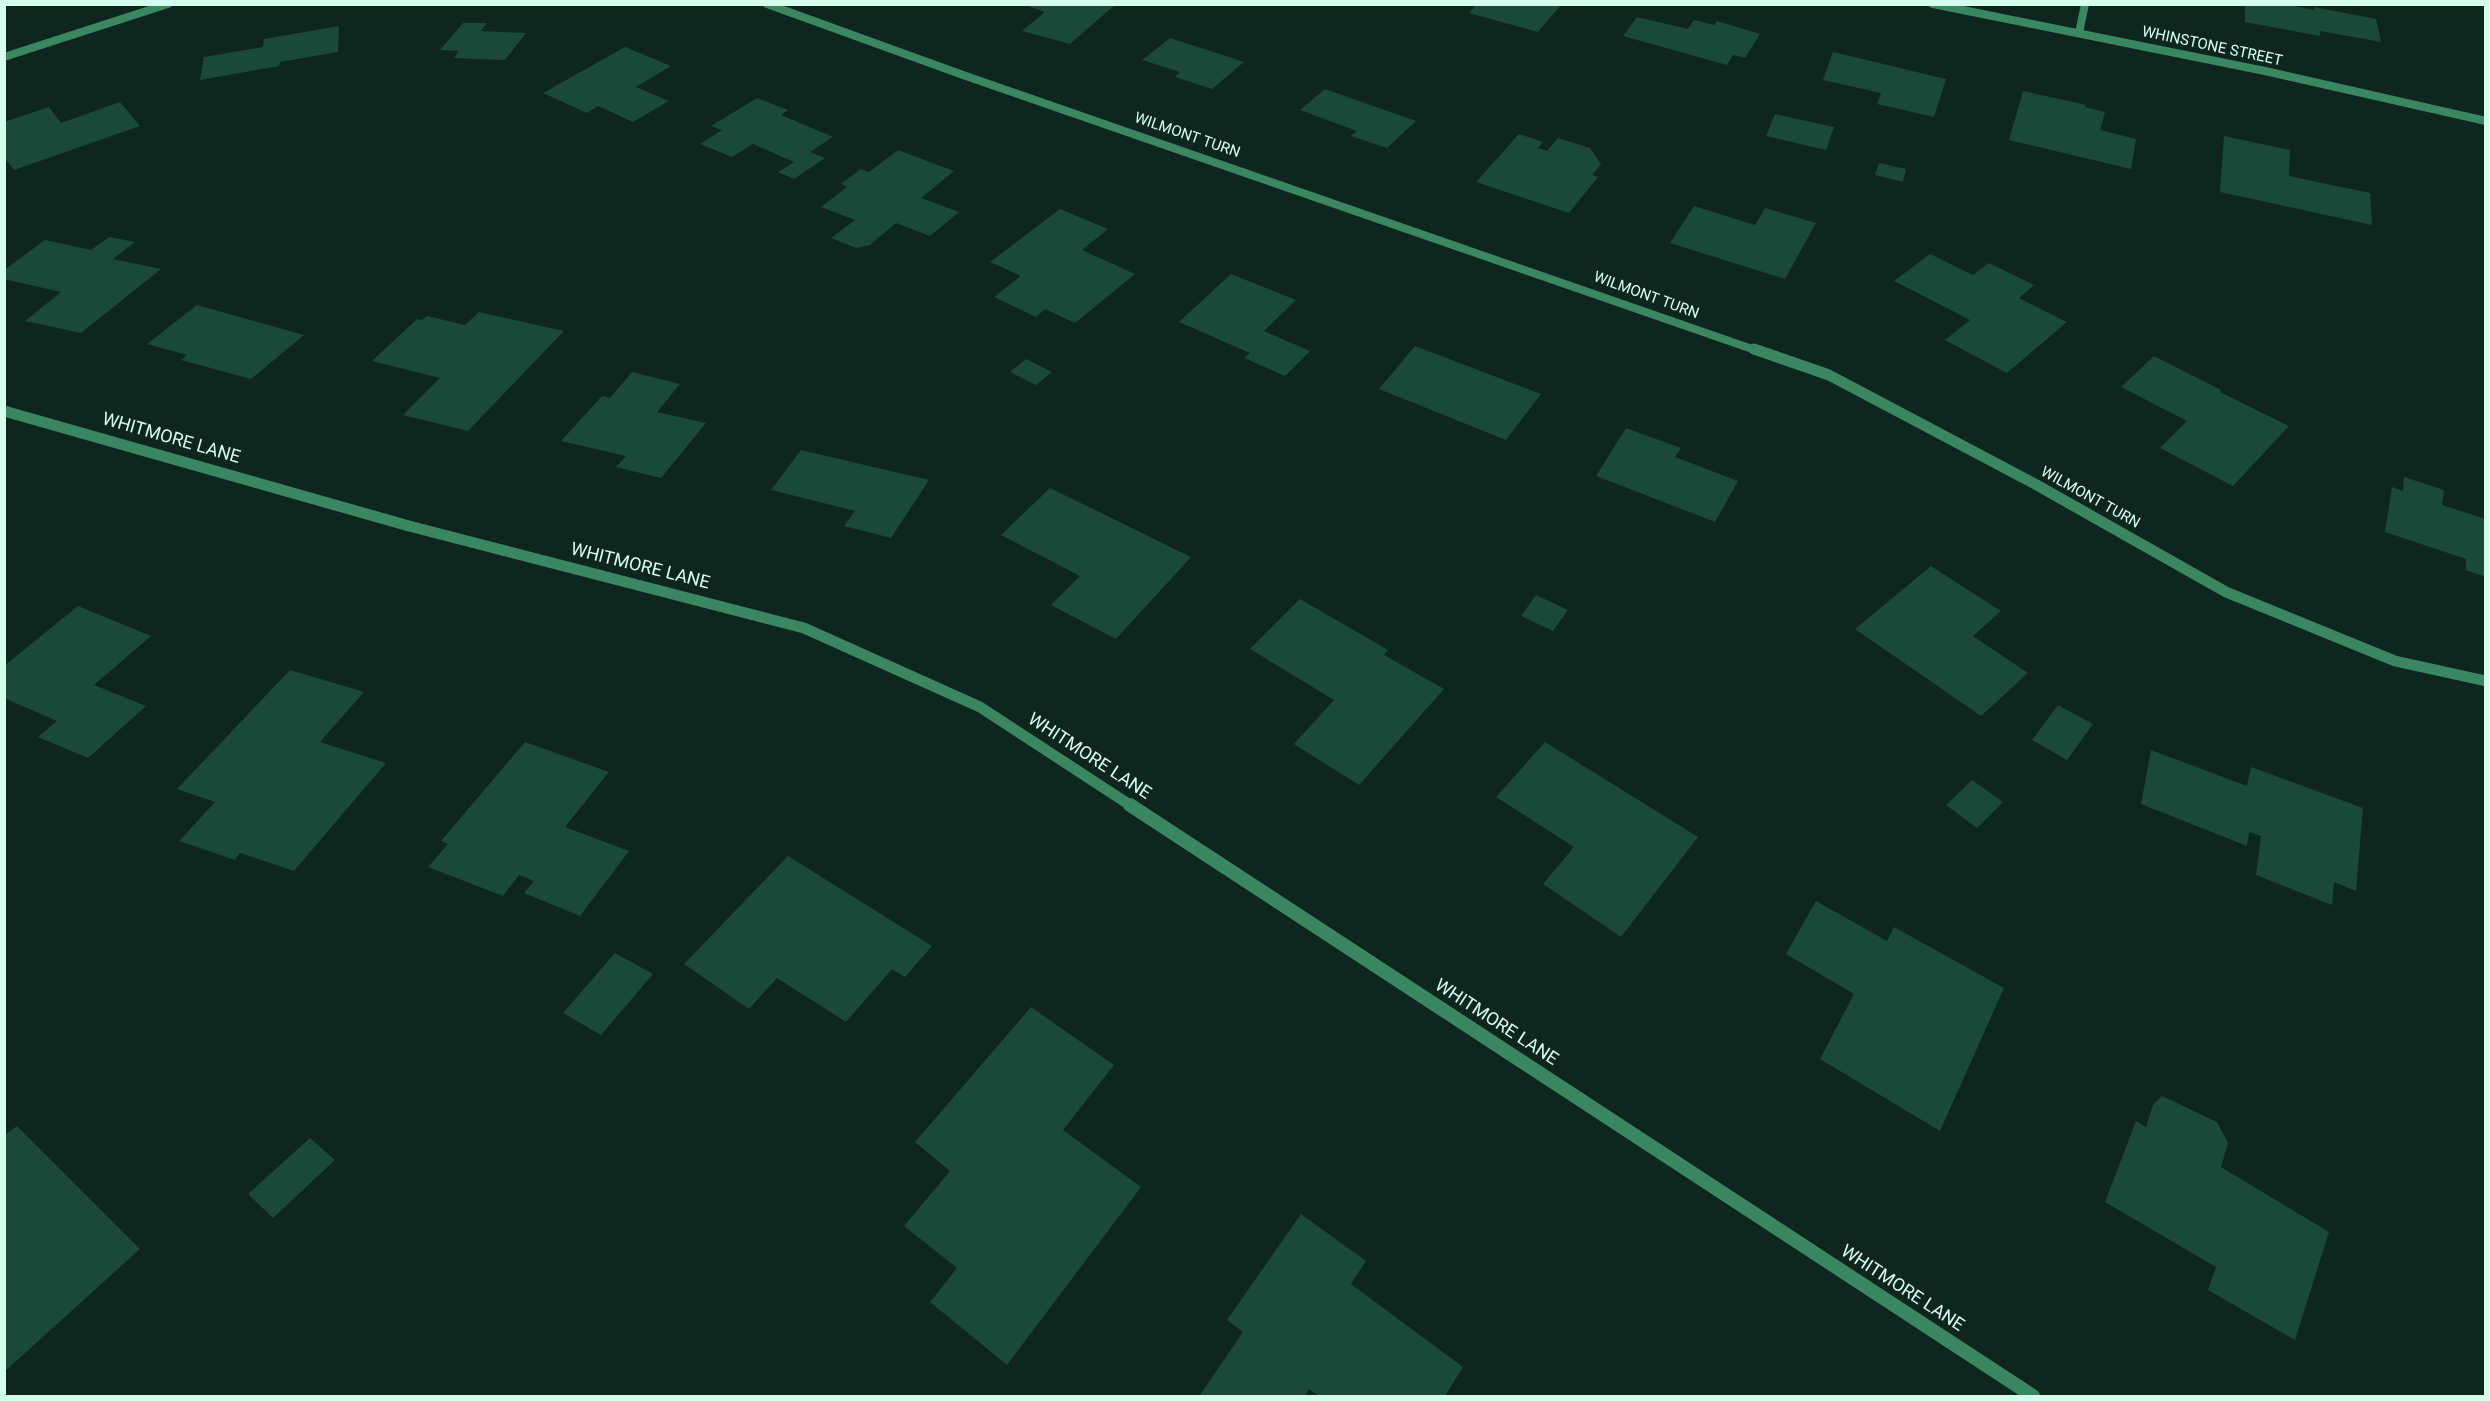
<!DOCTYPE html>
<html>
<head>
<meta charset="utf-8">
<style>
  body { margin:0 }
  #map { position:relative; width:2490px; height:1401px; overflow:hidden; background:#0f261e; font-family:Roboto,sans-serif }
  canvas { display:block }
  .frame { position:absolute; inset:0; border:6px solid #d4ffed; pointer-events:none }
</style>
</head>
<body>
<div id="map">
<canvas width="2490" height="1401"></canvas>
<div class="frame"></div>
</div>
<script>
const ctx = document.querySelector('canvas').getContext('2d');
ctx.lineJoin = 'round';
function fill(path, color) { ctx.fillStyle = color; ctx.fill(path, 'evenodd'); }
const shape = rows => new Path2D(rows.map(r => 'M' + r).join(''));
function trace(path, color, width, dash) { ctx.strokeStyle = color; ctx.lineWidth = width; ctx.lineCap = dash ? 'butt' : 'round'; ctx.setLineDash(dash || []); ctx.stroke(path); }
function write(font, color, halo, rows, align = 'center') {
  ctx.font = font + ' Roboto,sans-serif'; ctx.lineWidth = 5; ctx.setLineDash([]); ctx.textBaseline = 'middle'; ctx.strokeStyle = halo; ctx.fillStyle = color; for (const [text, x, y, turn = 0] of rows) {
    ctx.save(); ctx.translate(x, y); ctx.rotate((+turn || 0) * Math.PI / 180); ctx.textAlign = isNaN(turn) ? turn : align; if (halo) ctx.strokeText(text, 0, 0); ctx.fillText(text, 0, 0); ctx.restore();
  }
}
fill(shape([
  [1022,4,1116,4,1070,44,1022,31,1045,12],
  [1477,4,1562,4,1538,32,1469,13],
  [2245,4,2283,4,2314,10,2314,7,2376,19,2381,42,2320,31,2320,36,2245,22],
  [1637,17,1688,29,1694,20,1714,25,1717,21,1760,34,1745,58,1733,55,1727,65,1623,36],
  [463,23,487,23,481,31,526,33,505,60,454,58,459,51,440,50],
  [339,26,338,52,280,62,279,66,200,80,204,57,263,47,264,39],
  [1170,38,1244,62,1212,89,1175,77,1180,72,1142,60],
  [625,47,671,66,636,87,669,101,633,122,598,106,587,113,543,93],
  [1833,52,1946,79,1934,117,1877,104,1881,93,1823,80],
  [1325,89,1416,121,1387,148,1351,136,1357,131,1300,110],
  [2023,91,2086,105,2085,107,2105,112,2100,130,2136,139,2131,169,2009,140],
  [757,98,788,110,781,115,833,137,810,152,825,158,794,179,778,172,794,162,753,144,732,157,700,144,722,130,711,126],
  [120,102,140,126,14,170,4,157,4,122,49,107,61,123],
  [1775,114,1834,127,1826,150,1766,136],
  [1519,134,1543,142,1538,148,1547,151,1558,138,1590,148,1601,164,1592,175,1598,177,1569,213,1476,182],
  [2224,136,2290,150,2289,176,2370,193,2372,225,2220,192],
  [898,150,954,171,921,198,959,212,930,236,896,223,870,245,856,248,831,238,855,220,821,207,847,187,841,184,861,169,869,172],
  [1879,163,1906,169,1903,182,1875,175],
  [1694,206,1755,225,1765,208,1816,223,1785,279,1670,243],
  [1060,209,1108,229,1082,250,1135,274,1075,323,1045,309,1036,317,994,297,1021,276,990,262],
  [109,237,135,242,113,259,161,269,81,333,25,321,61,292,4,279,4,270,45,240,91,250],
  [1930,254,1973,275,1989,263,2034,285,2019,298,2067,322,2007,373,1945,340,1970,320,1894,281],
  [1231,274,1296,300,1264,331,1310,351,1285,376,1244,358,1250,353,1179,322],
  [197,305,304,335,251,379,181,360,187,355,147,344],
  [479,312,564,331,468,431,403,415,440,378,372,361,417,319,422,320,427,316,465,325],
  [1415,346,1541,394,1506,440,1379,389],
  [2154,356,2221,390,2220,392,2289,426,2233,486,2160,448,2187,421,2121,387],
  [1026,359,1052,372,1036,385,1010,372],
  [632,372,680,384,657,412,706,423,661,478,616,467,626,456,561,441,602,396,610,398],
  [1626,428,1681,448,1675,457,1738,481,1715,522,1596,476],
  [801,450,929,480,891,538,844,526,855,511,771,490],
  [2404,477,2444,490,2442,505,2486,519,2486,577,2466,570,2466,559,2385,532,2392,487,2403,491],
  [1050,488,1191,557,1116,639,1051,605,1080,576,1001,535],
  [1931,566,2001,611,1973,636,2028,673,1981,716,1855,629],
  [1536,595,1568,610,1553,631,1521,616],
  [1300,599,1388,650,1384,655,1444,689,1359,785,1294,744,1334,700,1250,649],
  [78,606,151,636,94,685,146,706,88,758,38,737,57,721,4,698,4,666],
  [290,670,364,692,320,742,386,763,294,871,240,853,235,860,179,841,215,802,177,789],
  [2058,705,2093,724,2067,760,2032,740],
  [525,742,609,772,565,827,629,851,580,916,524,893,534,881,519,875,503,896,428,867,448,844,441,841],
  [1545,742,1698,837,1621,937,1543,884,1574,847,1496,797],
  [2151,750,2247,786,2251,767,2363,808,2356,891,2334,882,2332,905,2256,875,2261,836,2249,832,2247,846,2141,804],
  [1972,780,2003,802,1977,828,1946,805],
  [788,856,932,946,905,977,892,969,846,1022,777,978,749,1009,684,964],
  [1816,901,1887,941,1894,927,2004,988,1940,1131,1820,1059,1854,994,1786,954],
  [615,953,653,974,601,1035,563,1013],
  [1031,1007,1114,1065,1063,1130,1141,1187,1007,1365,930,1302,957,1268,904,1226,950,1171,915,1142],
  [2162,1096,2217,1122,2228,1143,2221,1167,2329,1232,2295,1340,2208,1290,2216,1267,2105,1202,2136,1121,2146,1127,2153,1105],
  [17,1126,140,1249,4,1372,4,1136],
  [310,1138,335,1160,273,1218,248,1194],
  [1301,1214,1366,1261,1351,1284,1463,1367,1445,1396,1319,1396,1309,1389,1305,1396,1200,1395,1243,1332,1227,1320]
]), '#1a4839');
trace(shape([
  [767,4,963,75,1758,351],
  [1933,4,2265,71,2486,121],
  [2079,33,2085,4],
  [4,57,168,4]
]), '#398661', 8);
trace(shape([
  [1754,349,1829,375,2035,484,2226,592,2395,661,2486,681],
  [4,411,409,526,804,628,980,707,1133,807]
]), '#398661', 11);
trace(shape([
  [1130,805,2033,1396]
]), '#398661', 14);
write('15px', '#d4ffed', '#0f261e', [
  ["WHINSTONE STREET",2212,47,12],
  ["WILMONT TURN",1187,136,19],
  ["WILMONT TURN",1646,296,20],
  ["WILMONT TURN",2090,498,29]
]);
write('18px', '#d4ffed', '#0f261e', [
  ["WHITMORE LANE",171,439,16],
  ["WHITMORE LANE",640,567,14],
  ["WHITMORE LANE",1089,757,33],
  ["WHITMORE LANE",1496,1023,33],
  ["WHITMORE LANE",1902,1289,33]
]);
</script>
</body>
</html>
